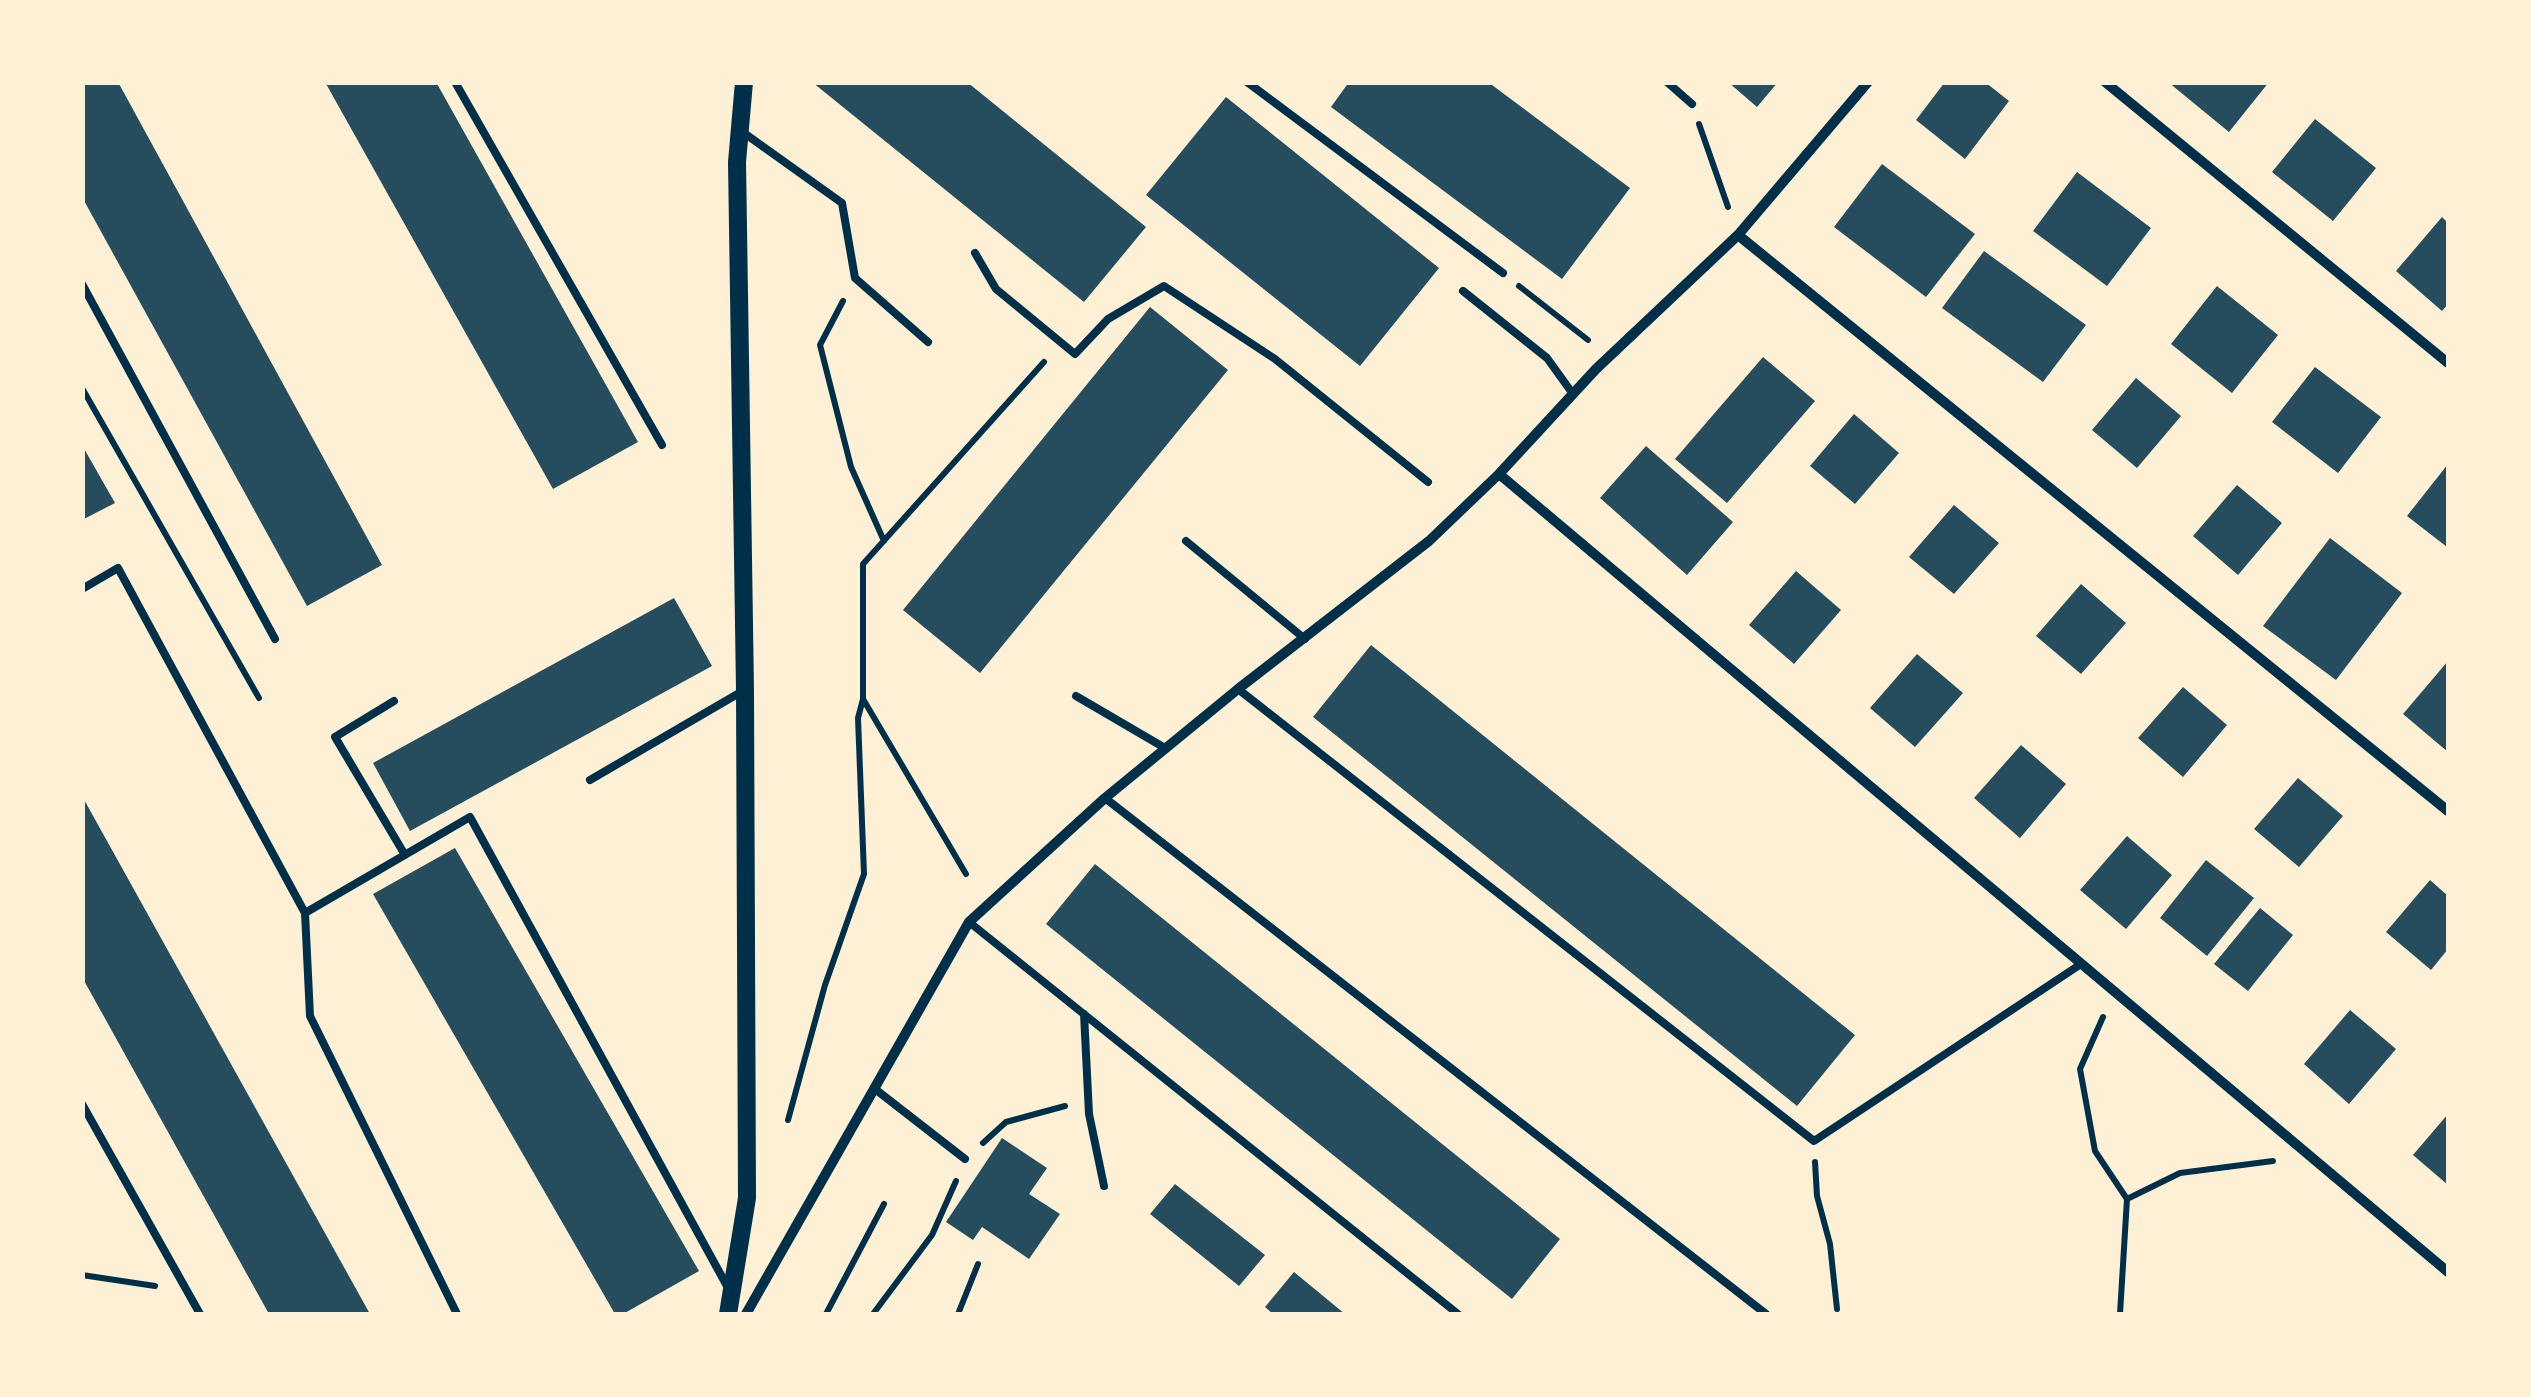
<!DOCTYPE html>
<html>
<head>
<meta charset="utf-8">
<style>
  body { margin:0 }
  #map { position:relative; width:2531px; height:1397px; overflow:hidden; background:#fdf0d5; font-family:"Golos Text",sans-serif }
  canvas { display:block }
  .frame { position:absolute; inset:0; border:85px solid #fdf0d5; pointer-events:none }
</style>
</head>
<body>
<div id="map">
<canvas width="2531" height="1397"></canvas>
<div class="frame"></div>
</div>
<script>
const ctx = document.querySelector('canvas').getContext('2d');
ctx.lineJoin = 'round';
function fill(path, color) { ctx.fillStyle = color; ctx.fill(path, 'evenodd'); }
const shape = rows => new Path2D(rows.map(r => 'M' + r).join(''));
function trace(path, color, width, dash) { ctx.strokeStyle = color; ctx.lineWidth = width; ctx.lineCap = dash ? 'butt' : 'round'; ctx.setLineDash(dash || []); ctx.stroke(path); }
fill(shape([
  [82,82,118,82,382,565,307,606,82,197],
  [325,82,436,82,638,442,553,489],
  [812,82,967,82,1146,227,1084,302],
  [1349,82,1488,82,1630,188,1562,279,1331,107],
  [1728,82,1778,82,1757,107],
  [1945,82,1985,82,2009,101,1965,159,1916,120],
  [2168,82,2269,82,2229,132],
  [1226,97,1439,268,1360,366,1146,195],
  [2315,119,2376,168,2333,221,2272,172],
  [1882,164,1975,234,1926,297,1834,227],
  [2077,172,2151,228,2107,286,2033,231],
  [2442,217,2448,223,2448,304,2442,311,2396,271],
  [1984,251,2086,325,2043,382,1942,308],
  [2217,286,2278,335,2232,393,2171,344],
  [1150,307,1228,370,980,673,903,610],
  [1763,357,1815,401,1727,503,1675,459],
  [2315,367,2381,417,2338,473,2272,422],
  [2136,378,2181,416,2137,468,2092,430],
  [1854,414,1899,453,1855,504,1810,466],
  [82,445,115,503,82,520],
  [1646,446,1733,522,1687,575,1600,498],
  [2448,464,2448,545,2447,547,2407,516],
  [2237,485,2282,523,2238,575,2193,536],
  [1954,505,1999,543,1954,594,1909,557],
  [2330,538,2402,593,2336,680,2263,626],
  [1796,571,1841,610,1794,664,1749,625],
  [2081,584,2126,623,2081,674,2036,636],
  [674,598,712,666,410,831,373,763],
  [1371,645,1855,1035,1797,1106,1313,717],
  [1917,654,1963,693,1915,747,1870,708],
  [2448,661,2448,752,2403,714],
  [2183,687,2227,725,2183,777,2138,738],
  [2021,745,2066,784,2020,838,1974,798],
  [2298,778,2343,816,2299,867,2254,829],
  [82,796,370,1314,269,1314,82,977],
  [2127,836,2172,875,2126,929,2080,890],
  [455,848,699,1271,623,1314,615,1314,373,894],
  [2206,860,2254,898,2207,956,2160,918],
  [1095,864,1560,1239,1512,1299,1046,924],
  [2430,880,2448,896,2448,949,2431,970,2386,932],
  [2260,908,2293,935,2248,991,2214,964],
  [2350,1010,2396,1049,2349,1104,2304,1064],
  [2448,1114,2448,1185,2413,1155],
  [1002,1138,1047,1168,1029,1194,1060,1214,1029,1259,982,1227,973,1240,946,1222],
  [1175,1184,1265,1255,1239,1286,1150,1214],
  [1294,1272,1345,1314,1273,1314,1265,1307]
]), '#264d5e');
trace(shape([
  [1699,124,1728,207],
  [1519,286,1588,340],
  [843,301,820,345,851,467,884,541],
  [82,388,259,698],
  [966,874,863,699,863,564,1044,362],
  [2103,1017,2080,1069,2095,1151,2127,1199],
  [788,1120,825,985,864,874,858,718,863,699],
  [983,1143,1006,1122,1065,1106],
  [1815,1162,1817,1196,1830,1244,1837,1309],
  [82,1275,155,1286],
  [826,1314,884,1204],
  [873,1314,932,1235,956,1181],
  [958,1314,978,1264],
  [2120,1314,2127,1199,2180,1173,2273,1161]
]), '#003049', 6);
trace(shape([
  [455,82,662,445],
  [1247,82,1503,273],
  [1667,82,1692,104],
  [744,133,842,203,855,278,928,342],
  [975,253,996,289,1075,354,1108,319,1164,286,1275,359,1428,482],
  [82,284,275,639],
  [1463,291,1547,358,1573,394],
  [1186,541,1305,639],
  [82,589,118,568,305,913,310,1016,457,1314],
  [1238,689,1814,1141,2081,964],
  [1076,696,1165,748],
  [394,701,335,737,405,855],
  [590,780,741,692],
  [1105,798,1766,1314],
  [305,913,470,817,727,1286],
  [969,922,1458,1314],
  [1084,1014,1089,1114,1104,1186],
  [875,1089,965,1159],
  [82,1104,200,1314]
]), '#003049', 8);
trace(shape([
  [2105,82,2448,363],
  [1738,235,2448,811],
  [1499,474,2448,1272],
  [746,1314,969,922,1105,798,1238,689,1429,541,1499,474,1596,369,1738,235,1868,82]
]), '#003049', 10);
trace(shape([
  [728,1314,747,1198,745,690,737,162,744,82]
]), '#003049', 18);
</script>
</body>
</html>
